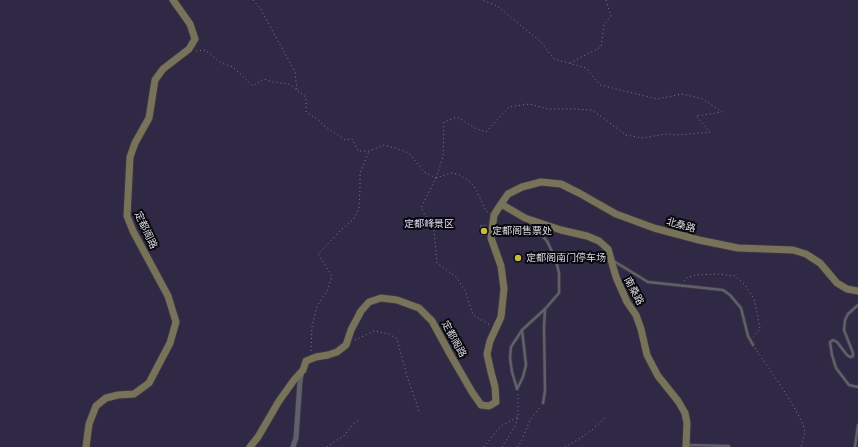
<!DOCTYPE html>
<html>
<head>
<meta charset="utf-8">
<style>
  body { margin:0 }
  canvas { display:block; background:#1f1c29 }
</style>
</head>
<body>
<canvas width="858" height="447"></canvas>
<script>
const ctx = document.querySelector('canvas').getContext('2d');
ctx.lineJoin = 'round';
function fill(path, color) { ctx.fillStyle = color; ctx.fill(path, 'evenodd'); }
const shape = rows => new Path2D(rows.map(r => 'M' + r).join(''));
function trace(path, color, width, dash) { ctx.strokeStyle = color; ctx.lineWidth = width; ctx.lineCap = dash ? 'butt' : 'round'; ctx.setLineDash(dash || []); ctx.stroke(path); }
function write(font, color, halo, rows, align = 'center') {
  ctx.font = font + ' Commissioner,"Noto Sans SC",sans-serif'; ctx.lineWidth = 4; ctx.setLineDash([]); ctx.textBaseline = 'middle'; ctx.strokeStyle = halo; ctx.fillStyle = color; for (const [text, x, y, turn = 0] of rows) {
    ctx.save(); ctx.translate(x, y); ctx.rotate((+turn || 0) * Math.PI / 180); ctx.textAlign = isNaN(turn) ? turn : align; if (halo) ctx.strokeText(text, 0, 0); ctx.fillText(text, 0, 0); ctx.restore();
  }
}
fill(shape([
  [0,0,858,0,858,447,0,447]
]), '#2f2946');
fill(shape([
  [480,225,486,225,486,236,481,236]
]), '#4e4572');
const lane = shape([
  [612,260,648,282,723,290,730,295,741,308,748,336,753,345],
  [858,305,848,314,845,320,844,330,853,353,853,356,850,357,847,355,837,342,833,340,830,342,832,355,836,368,849,385,858,387],
  [522,330,511,347,510,358,512,372,517,389,523,377,526,365,522,330,545,309,559,293,559,273,556,260,547,241,528,221],
  [543,403,545,391,544,327,545,309],
  [688,445,729,446],
  [855,447,858,425]
]);
const street = shape([
  [293,447,296,438,300,381,302,371]
]);
const secondary = shape([
  [501,204,525,218,561,230,587,236,599,241,608,249,616,277,627,302,636,315,641,329,647,355,658,376,678,401,685,413,687,423,686,447],
  [86,447,89,424,96,406,106,398,118,395,134,394,149,383,170,343,176,322,168,296,133,231,127,216,130,157,135,143,149,118,155,80,163,69,189,49,195,39,190,24,173,0],
  [250,447,258,437,279,401,294,380,303,370,306,361,316,357,328,355,337,352,346,345,351,330,361,311,369,302,381,298,397,300,419,308,432,321,450,354,472,392,481,405,489,406,496,402,495,387,491,372,487,354,490,341,501,317,504,289,501,266,491,238,494,215,501,204,508,194,522,187,541,182,561,184,579,193,616,214,654,228,699,240,738,248,793,250,806,254,820,263,837,283,847,289,858,291]
]);
trace(lane, '#373640', 4.5);
trace(street, '#373640', 7);
trace(secondary, '#373640', 9);
trace(shape([
  [253,0,260,8,282,48,295,72,297,90],
  [196,51,205,50,221,63,233,67,253,86,264,79,273,82,289,84,306,97,306,112,320,121,323,125,345,140,352,139,358,151,369,151,384,145,402,150,410,154,424,172,436,178,421,208,434,230,437,263,456,277,465,290,473,315,490,325],
  [570,63,601,47,604,25,611,16,606,0],
  [436,178,443,157,444,122,457,117,475,128,486,132,509,107,529,104,548,109,575,109,592,110,626,135,643,138,665,134,678,135,710,132,696,116,722,112,703,99,682,94,657,99,600,85,586,68,554,59,541,42,497,6,482,0],
  [436,178,451,173,458,174,466,179,474,186,480,198,486,211,488,212],
  [684,281,686,278,695,275,718,274,735,276,745,285,754,299,758,317,760,329,753,337],
  [355,340,374,331,389,334,397,339,407,376,420,414],
  [755,348,781,386,794,407,803,424,805,433,801,447],
  [311,351,312,327,317,306,327,291,332,276,318,254,341,230,353,220,359,209,360,189,360,173,369,151],
  [327,447,337,440,343,437,353,424,359,420],
  [484,447,495,433,501,426,518,417],
  [502,447,515,426,518,417,518,394],
  [517,447,521,442,530,420,541,406],
  [565,447,579,439,592,430,605,418]
]), '#7f7d88', 1, [1, 3]);
trace(lane, '#615f6e', 2.5);
trace(street, '#615f6e', 5);
trace(secondary, '#777259', 7);
for (const [x, y, r, color] of [
  [484,231,4,"#c8bb3b"],
  [518,258,4,"#c8bb3b"]
]) { const dot = new Path2D(); dot.arc(x, y, r, 0, 2 * Math.PI); ctx.fillStyle = color; ctx.fill(dot); trace(dot, '#08080d', 1.5); }
write('10px', '#dfdbf9', '#08080d', [
  ["定都峰景区",429,224]
]);
write('10px', '#dcdbe4', '#08080d', [
  ["北桑路",681,225,15],
  ["定都阁路",146,230,65],
  ["南桑路",634,291,62],
  ["定都阁路",454,339,61]
]);
write('10px', '#dcdbe4', '#08080d', [
  ["定都阁售票处",492,231],
  ["定都阁南门停车场",526,258]
], 'left');
</script>
</body>
</html>
